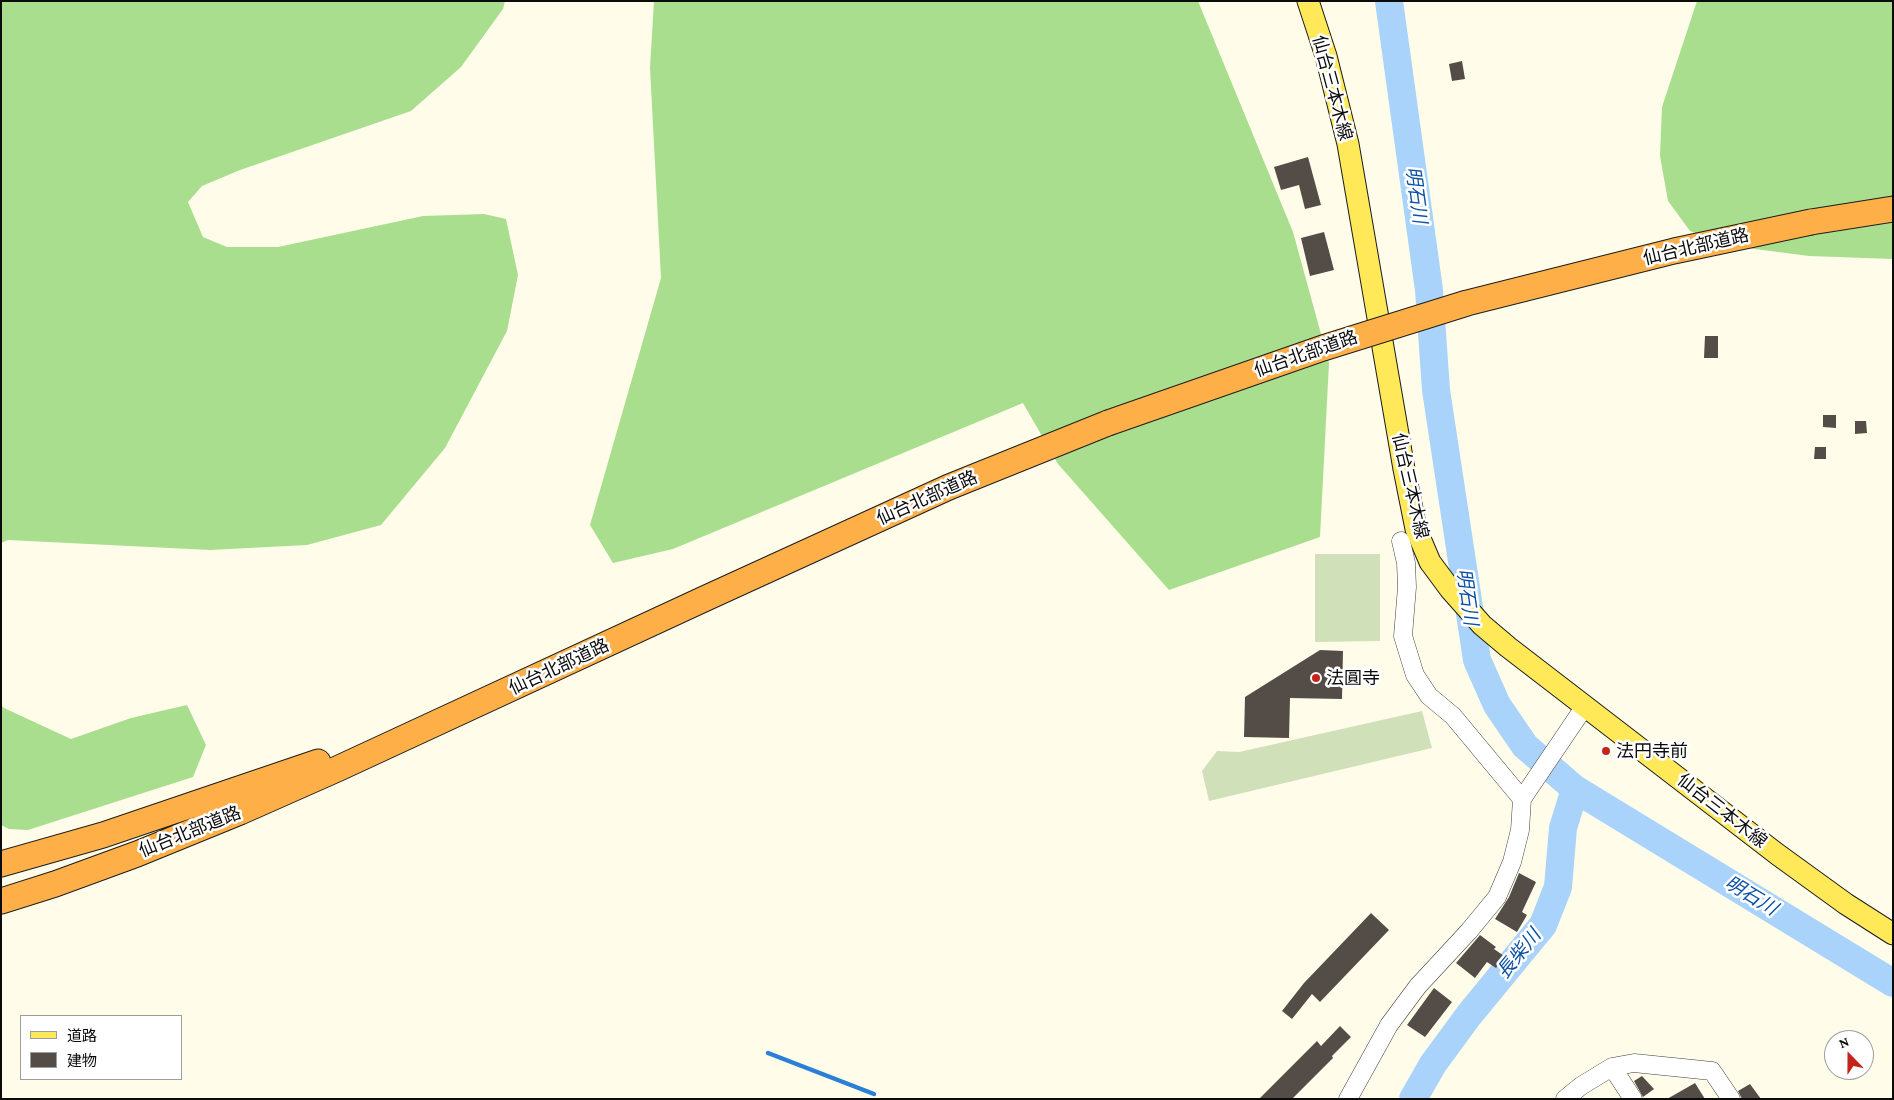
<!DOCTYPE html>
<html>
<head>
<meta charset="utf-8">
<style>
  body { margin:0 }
  #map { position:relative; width:1894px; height:1100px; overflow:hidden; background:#fffde9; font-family:"Crimson Pro","Noto Sans JP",serif }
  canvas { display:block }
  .frame { position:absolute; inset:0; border:2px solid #0b0b0b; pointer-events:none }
  .legend { position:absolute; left:20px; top:1015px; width:162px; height:65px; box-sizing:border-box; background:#fff; border:1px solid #9d9d9d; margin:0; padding:6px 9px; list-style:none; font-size:15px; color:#0b0b0b }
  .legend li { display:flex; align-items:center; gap:10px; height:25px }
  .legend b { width:25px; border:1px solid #9d9d9d }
  .north { position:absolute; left:1824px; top:1030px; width:50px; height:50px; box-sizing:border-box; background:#fff; border:1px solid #9d9d9d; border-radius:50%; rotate:338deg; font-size:14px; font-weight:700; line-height:20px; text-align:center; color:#0b0b0b }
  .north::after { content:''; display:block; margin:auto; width:18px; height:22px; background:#c4251a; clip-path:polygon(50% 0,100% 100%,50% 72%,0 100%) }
</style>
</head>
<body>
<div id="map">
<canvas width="1894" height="1100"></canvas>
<div class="frame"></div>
<ul class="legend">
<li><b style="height:6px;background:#ffe959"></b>道路</li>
<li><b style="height:14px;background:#544d47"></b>建物</li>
</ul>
<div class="north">N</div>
</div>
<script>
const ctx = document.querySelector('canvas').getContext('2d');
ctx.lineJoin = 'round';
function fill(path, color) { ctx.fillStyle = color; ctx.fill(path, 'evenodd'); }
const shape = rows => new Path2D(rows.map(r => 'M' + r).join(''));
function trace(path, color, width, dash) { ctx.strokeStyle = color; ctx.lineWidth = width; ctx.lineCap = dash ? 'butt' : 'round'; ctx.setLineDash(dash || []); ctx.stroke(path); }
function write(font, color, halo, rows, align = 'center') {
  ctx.font = font + ' "Crimson Pro","Noto Sans JP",serif'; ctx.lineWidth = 5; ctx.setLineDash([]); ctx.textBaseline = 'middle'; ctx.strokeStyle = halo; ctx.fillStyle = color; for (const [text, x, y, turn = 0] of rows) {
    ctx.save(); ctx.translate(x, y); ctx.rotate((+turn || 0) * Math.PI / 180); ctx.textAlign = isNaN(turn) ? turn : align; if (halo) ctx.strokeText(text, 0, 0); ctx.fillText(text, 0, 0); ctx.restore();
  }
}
fill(shape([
  [1,1,505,1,503,9,461,67,411,111,240,170,202,186,188,202,203,237,227,247,278,247,423,216,484,214,506,219,518,275,507,331,445,448,381,525,307,545,210,550,8,540,1,543],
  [654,1,1198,1,1293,232,1329,363,1320,537,1169,590,1058,464,1023,403,673,549,613,563,590,525,661,278,650,68],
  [1697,1,1893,1,1893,259,1809,256,1724,245,1690,231,1668,201,1660,156,1662,107],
  [1,705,4,708,71,739,131,718,187,705,206,745,193,777,28,830,9,829,1,825]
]), '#a9de8e');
fill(shape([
  [1315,554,1380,554,1380,641,1315,642],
  [1422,711,1432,748,1209,801,1202,771,1217,751,1239,752]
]), '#d0e1b9');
trace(shape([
  [768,1053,874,1094]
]), '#2b7fd7', 4.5);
trace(shape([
  [1389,1,1429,290,1436,390,1477,660,1497,705,1525,746,1575,789,1893,983],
  [1413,1099,1433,1064,1469,1015,1543,925,1558,887,1563,828,1575,789]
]), '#a9d3fb', 28);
fill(shape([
  [1462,61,1465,79,1452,81,1449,64],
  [1308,157,1321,205,1305,209,1299,185,1281,190,1274,167],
  [1324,232,1334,270,1310,276,1301,238],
  [1705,336,1718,336,1718,358,1704,358],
  [1823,415,1836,415,1836,428,1823,427],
  [1855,421,1866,421,1867,433,1855,434],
  [1815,447,1826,447,1826,459,1814,459],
  [1320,650,1343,651,1342,699,1290,698,1289,738,1244,737,1245,697],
  [1519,873,1536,882,1522,912,1527,915,1517,932,1495,919,1509,897],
  [1371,913,1389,930,1320,1002,1312,994,1292,1019,1282,1011,1304,983],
  [1480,935,1496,947,1494,949,1504,956,1496,968,1487,962,1475,978,1456,963],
  [1434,988,1452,1002,1425,1037,1407,1025],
  [1340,1026,1351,1037,1332,1056,1333,1058,1292,1099,1259,1099,1317,1041,1321,1046],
  [1642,1076,1654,1089,1643,1097,1634,1081],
  [1695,1083,1705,1099,1667,1099],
  [1750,1084,1761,1099,1742,1099,1738,1091]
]), '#544d47');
const minor = shape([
  [1522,799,1585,706],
  [1612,1067,1633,1099],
  [1348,1099,1389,1025,1418,986,1469,931,1497,897,1512,862,1520,830,1522,799,1453,716,1429,696,1415,675,1403,636,1407,587,1406,563,1401,541],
  [1565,1099,1581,1086,1612,1067,1634,1063,1712,1071,1731,1099]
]);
const major = shape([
  [1308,1,1326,56,1348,144,1404,469,1416,529,1430,562,1450,589,1482,625,1508,647,1777,854,1846,904,1893,934]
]);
const highway = shape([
  [1811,222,1893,209],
  [1,864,103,835,318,762],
  [1,901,55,884,137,854,240,812,337,769,704,599,949,487,1108,423]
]);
trace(minor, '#3e3e3e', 19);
trace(major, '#1c1c1c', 23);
trace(highway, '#1c1c1c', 27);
trace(minor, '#fff', 18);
trace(major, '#ffe959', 21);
trace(highway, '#ffaf47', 25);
const highwayBridge = shape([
  [1108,423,1323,348,1467,303,1674,251,1811,222]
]);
trace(highwayBridge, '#1c1c1c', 27, []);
trace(highwayBridge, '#ffaf47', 25);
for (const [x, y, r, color] of [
  [1316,678,5,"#c4251a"],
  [1606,751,5,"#c4251a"]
]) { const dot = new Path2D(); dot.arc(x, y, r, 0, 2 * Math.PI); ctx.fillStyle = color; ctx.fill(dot); trace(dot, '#fff', 2); }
write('18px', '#0b0b0b', '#fff', [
  ["仙台三本木線",1332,88,75],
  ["仙台北部道路",1696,247,-13],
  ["仙台北部道路",1306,354,-19],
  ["仙台三本木線",1410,486,77],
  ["仙台北部道路",927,498,-24],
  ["仙台北部道路",559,667,-25],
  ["仙台三本木線",1722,811,38],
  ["仙台北部道路",190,832,-22]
]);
write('18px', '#0b0b0b', '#fff', [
  ["法圓寺",1326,678],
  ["法円寺前",1616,751]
], 'left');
write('italic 19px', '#0c51a4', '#fff', [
  ["明石川",1416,195,82],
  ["明石川",1467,597,82],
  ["明石川",1751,896,31],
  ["長柴川",1519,954,-51]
]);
</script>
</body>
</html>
